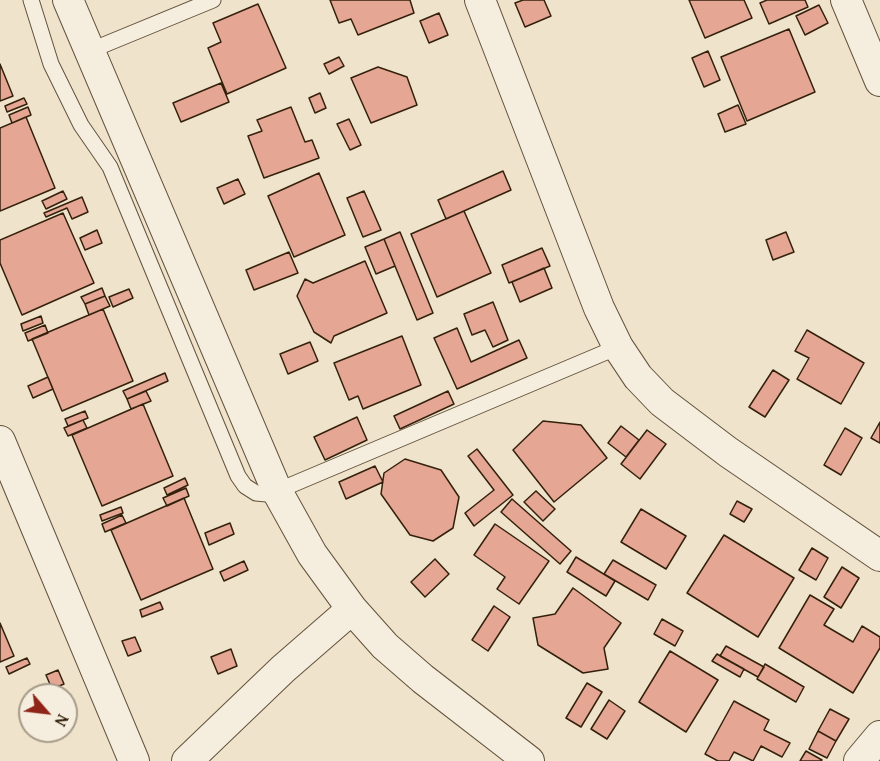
<!DOCTYPE html>
<html>
<head>
<meta charset="utf-8">
<style>
  body { margin:0 }
  #map { position:relative; width:880px; height:761px; overflow:hidden; background:#f0e3cb; font-family:"Gentium Book Plus",serif }
  canvas { display:block }
  .north { position:absolute; left:18px; top:683px; width:60px; height:60px; box-sizing:border-box; background:#f5eddd; border:2px solid #a79b89; border-radius:50%; rotate:118deg; font-size:16px; font-weight:700; line-height:24px; text-align:center; color:#33210c }
  .north::after { content:''; display:block; margin:auto; width:21px; height:27px; background:#8f2418; clip-path:polygon(50% 0,100% 100%,50% 72%,0 100%) }
</style>
</head>
<body>
<div id="map">
<canvas width="880" height="761"></canvas>
<div class="north">N</div>
</div>
<script>
const ctx = document.querySelector('canvas').getContext('2d');
ctx.lineJoin = 'round';
function fill(path, color) { ctx.fillStyle = color; ctx.fill(path, 'evenodd'); }
const shape = rows => new Path2D(rows.map(r => 'M' + r).join(''));
function trace(path, color, width, dash) { ctx.strokeStyle = color; ctx.lineWidth = width; ctx.lineCap = dash ? 'butt' : 'round'; ctx.setLineDash(dash || []); ctx.stroke(path); }
const building = shape([
  [330,0,410,0,414,13,358,35,351,19,339,23,330,0],
  [523,0,544,0,551,16,525,27,515,3,523,0],
  [689,0,744,0,752,18,705,38,689,0],
  [767,0,805,0,808,7,769,24,760,3,767,0],
  [258,4,286,68,227,94,208,48,221,42,213,23,258,4],
  [819,5,828,23,805,35,796,16,819,5],
  [439,13,448,35,429,43,420,21,439,13],
  [789,29,815,92,747,121,721,57,789,29],
  [708,51,720,80,704,87,692,58,708,51],
  [339,57,344,66,329,74,324,64,339,57],
  [0,64,13,96,0,101,0,64],
  [378,67,407,77,417,105,371,123,351,78,378,67],
  [221,83,229,102,181,122,173,103,221,83],
  [320,93,326,108,315,113,309,98,320,93],
  [24,98,27,104,7,112,5,106,24,98],
  [738,105,746,124,725,132,718,114,738,105],
  [28,107,31,115,12,123,9,115,28,107],
  [291,107,305,142,312,140,319,158,264,178,248,136,262,131,257,120,291,107],
  [26,117,55,188,0,211,0,128,26,117],
  [349,119,361,145,350,150,337,124,349,119],
  [503,171,511,190,446,219,438,200,503,171],
  [319,173,345,235,294,257,268,196,319,173],
  [238,179,245,194,224,204,217,188,238,179],
  [63,191,67,199,46,209,42,201,63,191],
  [364,191,381,230,363,237,347,198,364,191],
  [82,197,88,212,72,219,67,208,46,217,44,213,82,197],
  [464,211,491,273,437,297,411,234,464,211],
  [63,213,94,283,22,315,0,263,0,240,63,213],
  [97,230,102,243,85,250,80,238,97,230],
  [400,232,433,313,417,320,384,239,400,232],
  [786,232,794,252,773,260,766,240,786,232],
  [384,239,395,266,376,274,365,247,384,239],
  [542,248,550,266,509,283,502,265,542,248],
  [289,252,298,273,254,290,246,270,289,252],
  [365,261,387,313,334,336,331,343,314,332,297,296,305,279,313,283,365,261],
  [544,268,552,288,520,302,512,282,544,268],
  [102,288,105,296,85,304,81,297,102,288],
  [129,289,133,298,113,307,109,297,129,289],
  [105,296,110,306,89,315,85,304,105,296],
  [493,302,508,340,493,347,485,330,472,335,464,314,493,302],
  [103,309,133,381,62,411,32,339,103,309],
  [41,316,43,323,23,331,21,324,41,316],
  [45,325,48,333,28,341,25,333,45,325],
  [457,328,471,362,519,340,527,358,457,389,434,338,457,328],
  [807,330,864,363,841,404,797,379,809,358,795,351,807,330],
  [402,336,421,385,363,409,358,396,349,400,334,363,402,336],
  [310,342,318,361,288,374,280,354,310,342],
  [773,370,789,380,765,417,749,407,773,370],
  [165,373,168,381,127,399,123,391,165,373],
  [48,377,53,389,33,398,28,386,48,377],
  [146,391,151,401,131,409,127,399,146,391],
  [448,391,454,404,400,429,394,416,448,391],
  [143,404,173,476,102,506,72,435,143,404],
  [85,411,88,418,68,426,65,419,85,411],
  [357,417,367,440,325,460,314,437,357,417],
  [83,420,87,428,68,436,64,428,83,420],
  [543,421,581,425,607,458,554,502,513,450,543,421],
  [880,422,880,443,871,438,880,422],
  [621,426,639,440,626,457,608,443,621,426],
  [845,428,862,438,841,475,824,465,845,428],
  [647,430,666,444,640,479,621,464,647,430],
  [477,449,513,495,474,526,465,513,494,490,468,456,477,449],
  [405,459,441,470,459,497,453,528,433,541,410,535,381,494,384,473,405,459],
  [375,466,383,482,346,499,339,482,375,466],
  [185,478,188,485,167,495,164,488,185,478],
  [186,488,189,496,167,506,163,498,186,488],
  [536,491,555,509,543,521,524,502,536,491],
  [184,498,213,569,141,600,111,530,184,498],
  [512,499,571,551,560,564,501,512,512,499],
  [737,501,752,509,744,522,730,514,737,501],
  [121,507,123,513,102,521,100,515,121,507],
  [641,509,686,536,666,569,621,542,641,509],
  [122,515,126,523,105,532,102,524,122,515],
  [230,523,234,534,209,545,205,533,230,523],
  [495,524,549,561,519,604,497,589,505,577,474,555,495,524],
  [724,535,794,578,758,637,687,593,724,535],
  [812,548,828,558,816,580,799,570,812,548],
  [576,557,615,581,606,596,567,572,576,557],
  [435,559,449,574,425,597,411,582,435,559],
  [613,560,656,585,648,600,604,574,613,560],
  [244,561,248,570,224,581,220,572,244,561],
  [842,567,859,578,841,608,824,597,842,567],
  [573,588,621,623,604,648,608,669,583,673,538,645,533,618,555,614,573,588],
  [810,595,834,609,824,625,853,642,862,626,880,637,880,648,853,693,779,648,810,595],
  [160,602,163,609,142,617,140,610,160,602],
  [494,606,510,617,488,651,472,640,494,606],
  [662,619,683,631,675,646,654,634,662,619],
  [0,623,14,656,0,662,0,623],
  [135,637,141,651,128,656,122,641,135,637],
  [726,646,764,667,758,677,720,656,726,646],
  [231,649,237,666,218,674,211,657,231,649],
  [670,651,718,680,686,732,639,702,670,651],
  [717,654,744,669,740,677,712,661,717,654],
  [27,658,30,664,9,674,6,667,27,658],
  [765,664,804,687,796,702,757,679,765,664],
  [58,670,64,684,52,689,46,675,58,670],
  [587,683,602,692,581,727,566,718,587,683],
  [609,700,625,711,607,739,591,729,609,700],
  [734,701,769,720,764,730,790,743,782,757,761,746,753,761,734,752,729,761,718,761,705,754,734,701],
  [830,709,849,719,836,741,818,731,830,709],
  [818,731,836,741,827,758,809,749,818,731],
  [806,751,822,760,821,761,800,761,806,751]
]);
fill(building, '#e5a694');
trace(building, '#33210c', 1.5);
const lane = shape([
  [31,0,51,64,81,125,110,167,238,476,245,486,256,493,267,494,277,491,618,347],
  [89,51,213,0]
]);
const street = shape([
  [68,0,277,491,312,554,352,609,385,646,423,679,529,761],
  [480,0,599,308,618,347,638,377,662,402,728,452,880,556],
  [846,0,880,81],
  [0,441,134,761],
  [187,761,283,669,352,609],
  [859,761,880,736]
]);
trace(lane, '#62523c', 17);
trace(street, '#62523c', 32);
trace(lane, '#f5eddd', 15);
trace(street, '#f5eddd', 30);
</script>
</body>
</html>
